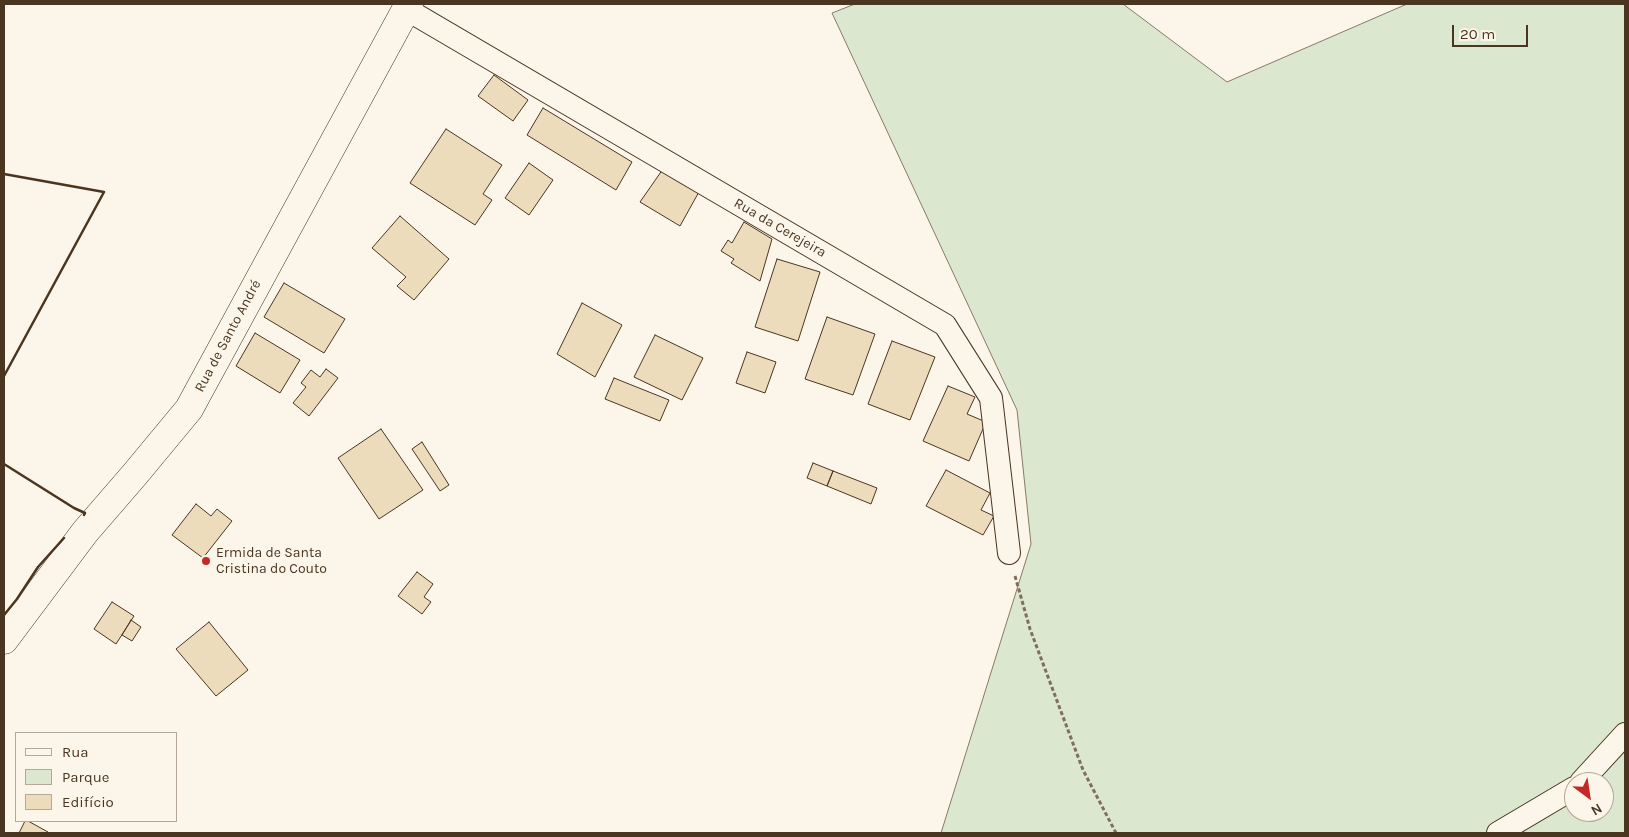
<!DOCTYPE html>
<html>
<head>
<meta charset="utf-8">
<style>
  body { margin:0 }
  #map { position:relative; width:1629px; height:837px; overflow:hidden; background:#fbf6e9; font-family:Karla,sans-serif }
  canvas { display:block }
  .frame { position:absolute; inset:0; border:5px solid #4a3520; pointer-events:none }
  .legend { position:absolute; left:15px; top:732px; width:162px; height:90px; box-sizing:border-box; background:#fbf6e9; border:1px solid #b4a999; margin:0; padding:6px 9px; list-style:none; font-size:15px; color:#4a3520 }
  .legend li { display:flex; align-items:center; gap:10px; height:25px }
  .legend b { width:25px; border:1px solid #b4a999 }
  .north { position:absolute; left:1564px; top:772px; width:50px; height:50px; box-sizing:border-box; background:#fbf6e9; border:1px solid #b4a999; border-radius:50%; rotate:149deg; font-size:14px; font-weight:700; line-height:20px; text-align:center; color:#4a3520 }
  .north::after { content:''; display:block; margin:auto; width:18px; height:22px; background:#c62828; clip-path:polygon(50% 0,100% 100%,50% 72%,0 100%) }
  .scale { position:absolute; left:1452px; top:25px; width:76px; height:22px; box-sizing:border-box; border:2px solid #4a3520; border-top:0; padding-left:6px; font-size:15px; line-height:18px; white-space:nowrap; color:#4a3520; -webkit-text-stroke:4px #fbf6e9; paint-order:stroke }
</style>
</head>
<body>
<div id="map">
<canvas width="1629" height="837"></canvas>
<div class="frame"></div>
<ul class="legend">
<li><b style="height:6px;background:#fbf6e9"></b>Rua</li>
<li><b style="height:14px;background:#dce7d0"></b>Parque</li>
<li><b style="height:14px;background:#ecdcbc"></b>Edifício</li>
</ul>
<div class="north">N</div>
<div class="scale">20 m</div>
</div>
<script>
const ctx = document.querySelector('canvas').getContext('2d');
ctx.lineJoin = 'round';
function fill(path, color) { ctx.fillStyle = color; ctx.fill(path, 'evenodd'); }
const shape = rows => new Path2D(rows.map(r => 'M' + r).join(''));
function trace(path, color, width, dash) { ctx.strokeStyle = color; ctx.lineWidth = width; ctx.lineCap = dash ? 'butt' : 'round'; ctx.setLineDash(dash || []); ctx.stroke(path); }
function write(font, color, halo, rows, align = 'center') {
  ctx.font = font + ' Karla,sans-serif'; ctx.lineWidth = 4; ctx.setLineDash([]); ctx.textBaseline = 'middle'; ctx.strokeStyle = halo; ctx.fillStyle = color; for (const [text, x, y, turn = 0] of rows) {
    ctx.save(); ctx.translate(x, y); ctx.rotate((+turn || 0) * Math.PI / 180); ctx.textAlign = isNaN(turn) ? turn : align; if (halo) ctx.strokeText(text, 0, 0); ctx.fillText(text, 0, 0); ctx.restore();
  }
}
const green = shape([
  [855,4,1123,4,1227,82,1407,4,1625,4,1625,833,941,833,1031,544,1017,410,832,13,855,4],
  [1574,782,1604,782,1604,812,1574,812,1574,782]
]);
fill(green, '#dce7d0');
trace(green, '#887966', 1);
const building = shape([
  [494,75,528,100,513,121,478,96,494,75],
  [543,108,632,162,616,190,527,135,543,108],
  [446,129,502,165,483,194,492,200,475,225,410,183,446,129],
  [529,163,553,180,529,215,505,198,529,163],
  [663,169,700,190,680,226,640,202,663,169],
  [400,216,449,259,414,300,397,286,406,277,372,248,400,216],
  [744,222,772,239,760,281,731,263,734,259,721,251,728,240,732,243,744,222],
  [777,259,820,272,798,341,755,327,777,259],
  [284,283,345,319,324,353,264,317,284,283],
  [582,303,622,325,595,377,557,354,582,303],
  [827,317,875,334,853,395,805,379,827,317],
  [255,333,300,360,280,393,236,366,255,333],
  [655,335,703,358,682,400,634,377,655,335],
  [892,341,935,357,910,420,868,404,892,341],
  [747,352,776,362,765,393,736,383,747,352],
  [326,369,338,378,309,416,293,403,306,387,301,383,311,370,320,377,326,369],
  [614,378,669,400,660,421,605,399,614,378],
  [948,386,975,397,967,414,986,422,969,461,923,441,948,386],
  [381,429,423,490,379,519,338,458,381,429],
  [422,442,449,485,440,491,412,449,422,442],
  [813,463,833,471,827,486,807,478,813,463],
  [946,470,990,493,981,510,994,516,983,535,926,506,946,470],
  [833,471,877,488,871,504,827,486,833,471],
  [196,504,211,516,217,509,232,521,203,558,172,535,196,504],
  [417,572,433,584,424,597,431,602,422,614,398,596,417,572],
  [112,602,134,616,116,644,94,629,112,602],
  [131,620,141,627,132,641,122,635,131,620],
  [209,622,248,670,216,696,176,649,209,622],
  [25,821,28,821,48,832,48,833,19,833,25,821]
]);
fill(building, '#ecdcbc');
trace(building, '#4a3520', 1);
const street = shape([
  [406,9,945,325,991,398,1009,553],
  [1581,782,1625,734],
  [1498,833,1574,788]
]);
const secondary = shape([
  [4,640,85,532,136,473,189,409,409,4]
]);
trace(street, '#4a3520', 24);
trace(secondary, '#4a3520', 29);
trace(shape([
  [1015,576,1030,629,1083,770,1116,833]
]), '#7f6f5c', 3, [4, 2.5]);
trace(street, '#fbf6e9', 22);
trace(secondary, '#fbf6e9', 28);
trace(shape([
  [4,174,104,192,4,376],
  [4,464,74,508,85,513,84,515],
  [4,615,17,599,38,567,64,538]
]), '#4a3520', 2.5);
for (const [x, y, r, color] of [
  [206,561,5,"#c62828"]
]) { const dot = new Path2D(); dot.arc(x, y, r, 0, 2 * Math.PI); ctx.fillStyle = color; ctx.fill(dot); trace(dot, '#fbf6e9', 2); }
write('14px', '#4a3520', '#fbf6e9', [
  ["Rua da Cerejeira",780,228,30],
  ["Rua de Santo André",228,336,-62]
]);
write('14px', '#4a3520', '#fbf6e9', [
  ["Ermida de Santa",216,553],
  ["Cristina do Couto",216,569]
], 'left');
</script>
</body>
</html>
